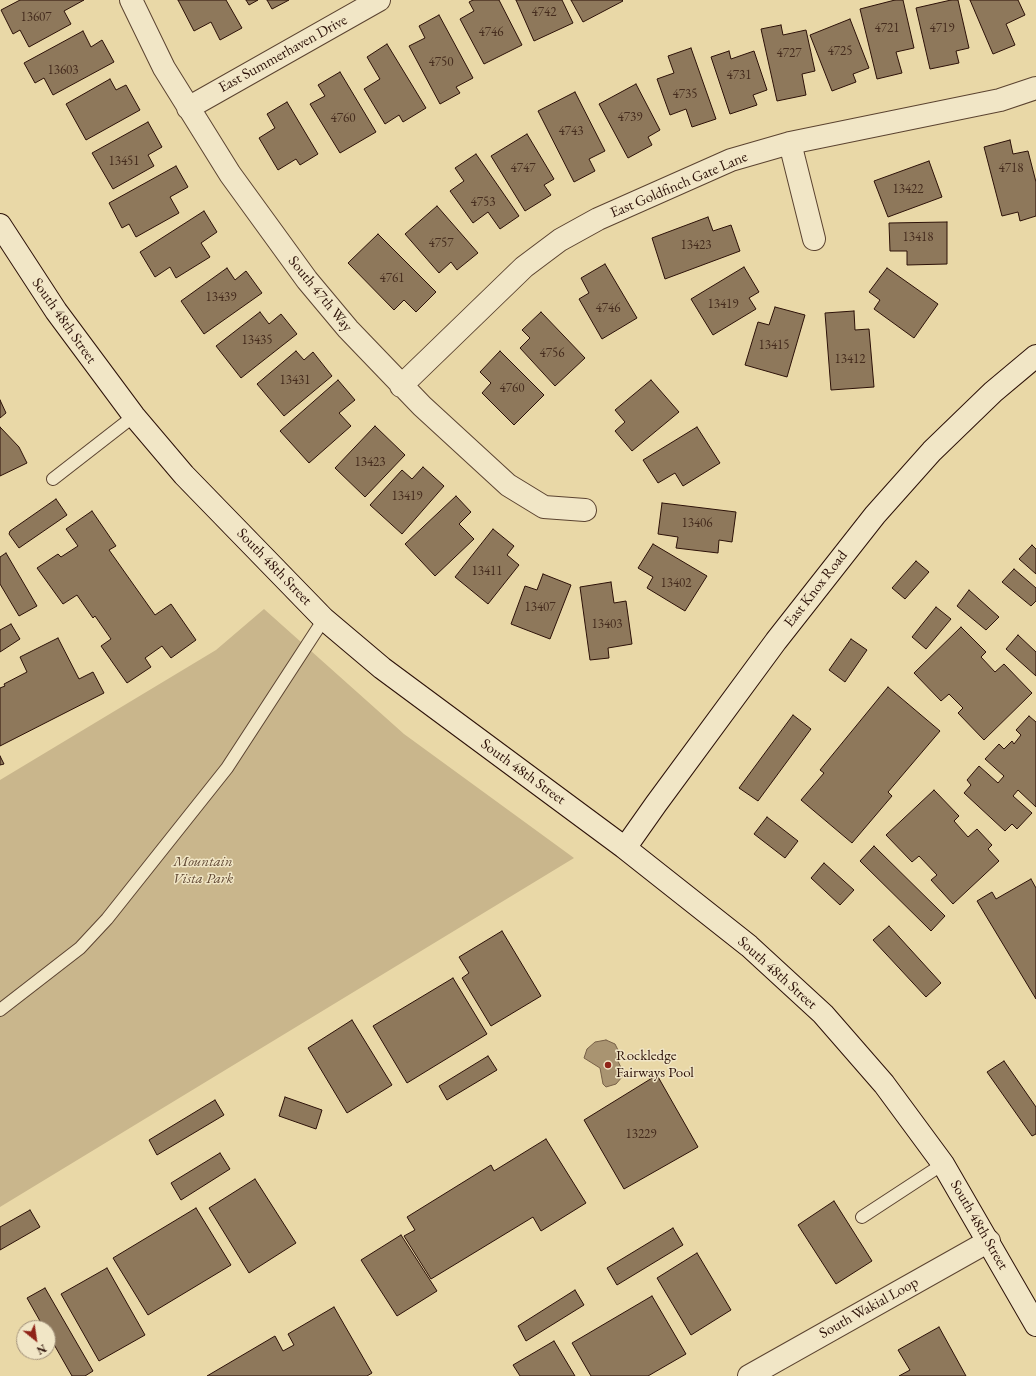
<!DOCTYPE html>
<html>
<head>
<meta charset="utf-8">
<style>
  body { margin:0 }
  #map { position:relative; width:1036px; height:1376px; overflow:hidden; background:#e9d8a7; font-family:"EB Garamond",serif }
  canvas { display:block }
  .north { position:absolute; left:16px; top:1320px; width:40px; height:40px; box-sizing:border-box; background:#f1e6c6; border:1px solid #a2917a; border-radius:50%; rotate:150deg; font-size:11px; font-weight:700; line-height:16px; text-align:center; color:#2c1108 }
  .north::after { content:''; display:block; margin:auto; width:14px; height:18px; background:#8f2418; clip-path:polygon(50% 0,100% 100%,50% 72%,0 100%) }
</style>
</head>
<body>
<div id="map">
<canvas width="1036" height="1376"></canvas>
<div class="north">N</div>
</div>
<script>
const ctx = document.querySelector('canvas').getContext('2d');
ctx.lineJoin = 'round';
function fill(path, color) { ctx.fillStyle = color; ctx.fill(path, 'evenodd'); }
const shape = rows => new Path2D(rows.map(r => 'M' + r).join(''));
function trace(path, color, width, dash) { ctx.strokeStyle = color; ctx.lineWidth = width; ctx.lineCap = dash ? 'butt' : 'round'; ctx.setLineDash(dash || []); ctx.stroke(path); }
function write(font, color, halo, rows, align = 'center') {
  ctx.font = font + ' "EB Garamond",serif'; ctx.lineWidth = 3; ctx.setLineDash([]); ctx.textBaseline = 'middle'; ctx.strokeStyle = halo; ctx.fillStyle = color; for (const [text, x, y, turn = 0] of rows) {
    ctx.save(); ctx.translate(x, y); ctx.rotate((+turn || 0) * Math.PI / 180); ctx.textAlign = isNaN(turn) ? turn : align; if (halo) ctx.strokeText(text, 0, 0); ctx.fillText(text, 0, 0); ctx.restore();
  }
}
fill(shape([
  [264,609,404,734,574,858,0,1207,0,780,216,650]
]), '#c9b68c');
const water = shape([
  [606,1040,615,1044,618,1050,617,1059,623,1072,622,1077,616,1084,606,1087,603,1084,600,1068,584,1058,587,1049,595,1042,606,1040]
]);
fill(water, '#a99471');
trace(water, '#776047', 1);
const building = shape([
  [20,0,84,0,64,11,71,24,29,47,20,30,13,34,1,10,20,0],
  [178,0,226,0,242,28,220,40,211,22,194,31,178,0],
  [246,0,258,0,249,5,246,0],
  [267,0,289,0,272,9,267,0],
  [473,0,499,0,522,45,484,64,460,19,474,11,469,2,473,0],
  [516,0,562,0,573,23,534,41,516,0],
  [571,0,622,0,623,1,583,22,571,0],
  [895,0,903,0,914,48,896,52,902,73,877,79,860,9,895,0],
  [951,0,958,0,969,48,956,51,959,63,930,69,916,8,951,0],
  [970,0,1018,0,1025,15,1006,24,1015,45,993,54,970,0],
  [439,15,473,78,456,87,460,93,440,104,409,46,425,38,419,26,439,15],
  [850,19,869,68,853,74,856,82,832,91,810,35,850,19],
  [781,25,783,35,806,30,815,71,802,74,806,95,777,101,761,29,781,25],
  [83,31,91,47,102,40,114,62,53,95,44,78,35,83,24,63,83,31],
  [387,44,426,108,403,122,399,115,385,124,364,89,380,79,367,57,387,44],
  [691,48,716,119,692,127,686,109,670,115,657,79,674,73,668,56,691,48],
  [729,51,731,59,754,51,767,90,753,95,757,105,730,114,711,57,729,51],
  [340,72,376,132,340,153,310,104,325,96,318,85,340,72],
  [110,79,116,90,126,85,140,110,86,140,66,104,110,79],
  [636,84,660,130,648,137,652,145,628,158,599,104,636,84],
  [575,92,605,151,589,159,595,171,574,182,538,111,575,92],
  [287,102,318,154,300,165,296,159,278,170,259,138,275,128,267,114,287,102],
  [148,122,162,147,148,155,154,166,113,189,92,153,148,122],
  [527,134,554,179,544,185,551,195,525,211,491,156,527,134],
  [1010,140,1013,154,1028,151,1036,182,1036,216,1020,221,1018,212,1002,216,984,147,1010,140],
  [476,154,519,216,500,229,488,212,473,223,450,191,464,181,455,168,476,154],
  [929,161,942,197,888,217,874,181,929,161],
  [176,166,188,187,170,197,179,213,136,237,129,224,122,228,109,203,176,166],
  [437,206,478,253,457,270,451,262,439,273,405,234,437,206],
  [204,211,217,232,201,243,210,257,176,278,170,267,155,277,140,252,204,211],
  [708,217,713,231,731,225,740,251,665,279,652,238,708,217],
  [947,222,947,264,907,265,907,251,890,251,889,223,947,222],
  [378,234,436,292,416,312,404,300,394,310,348,263,378,234],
  [605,264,637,318,602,339,579,299,589,293,581,278,605,264],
  [744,267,759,292,749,298,756,309,713,335,691,299,744,267],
  [227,268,235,280,246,271,262,293,204,334,181,301,227,268],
  [887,268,938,304,914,338,874,309,880,300,869,292,887,268],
  [775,307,805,315,787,377,745,365,758,322,769,325,775,307],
  [854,311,855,330,869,329,874,387,831,390,825,313,854,311],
  [260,312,269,324,281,314,297,334,241,378,216,346,260,312],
  [541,312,585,358,555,386,520,348,530,338,522,330,541,312],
  [296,351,304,360,313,352,332,376,284,416,257,384,296,351],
  [500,351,544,395,514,425,482,393,491,383,480,372,500,351],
  [338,380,355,400,339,413,351,426,309,463,280,431,338,380],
  [651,380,679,412,632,451,615,431,625,422,615,410,651,380],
  [0,400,6,413,0,418,0,400],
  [375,426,405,455,365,497,335,468,375,426],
  [0,427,19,447,27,463,0,476,0,427],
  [697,427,720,463,683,486,675,473,658,483,643,460,697,427],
  [423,467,444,486,402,534,370,505,402,470,412,479,423,467],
  [456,496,471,512,459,524,474,539,435,576,405,544,456,496],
  [56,499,67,515,19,548,9,534,10,531,56,499],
  [662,503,736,512,732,542,719,540,718,553,676,548,678,537,658,534,662,503],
  [92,511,116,546,109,550,155,615,171,604,196,640,171,658,162,646,145,658,151,667,127,683,101,646,111,639,95,616,93,618,77,595,63,604,37,568,58,554,61,557,78,546,66,529,92,511],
  [493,529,514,546,507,555,519,565,488,604,455,577,493,529],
  [653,544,707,576,685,611,647,588,653,577,638,568,653,544],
  [1032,545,1036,549,1036,574,1019,559,1032,545],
  [6,553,37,606,19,616,0,584,0,557,6,553],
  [916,561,929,572,905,599,892,588,916,561],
  [1014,569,1036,588,1036,601,1031,606,1002,582,1014,569],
  [543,574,571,585,550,639,511,624,525,586,537,590,543,574],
  [611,582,614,603,626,601,632,644,608,648,609,658,590,660,580,587,611,582],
  [969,590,999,617,986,630,957,606,969,590],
  [936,607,951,619,926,649,912,637,936,607],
  [11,624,20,639,0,652,0,630,11,624],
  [961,627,986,652,981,657,995,672,1004,664,1032,693,984,740,958,713,963,708,949,694,941,701,914,673,961,627],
  [1018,635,1036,652,1036,676,1006,649,1018,635],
  [58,638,79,679,93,672,104,693,0,746,0,688,5,686,4,684,27,672,20,657,58,638],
  [851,639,867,650,845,682,829,670,851,639],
  [888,687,940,731,888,792,892,796,852,843,801,800,824,773,820,770,888,687],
  [793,715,811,729,758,801,739,788,793,715],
  [1029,716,1036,722,1036,807,1018,790,1013,796,1032,813,1017,829,1012,824,1005,831,964,793,971,785,967,780,979,766,998,783,1004,776,985,759,999,744,1004,749,1012,741,1014,744,1021,735,1016,730,1029,716],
  [0,756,4,764,0,765,0,756],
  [934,790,959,816,954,821,968,837,977,829,992,845,988,849,999,861,953,904,931,880,937,875,919,856,912,862,886,835,934,790],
  [767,817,798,841,785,858,754,834,767,817],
  [874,846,945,916,931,931,860,861,874,846],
  [824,863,854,890,840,905,811,878,824,863],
  [1031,879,1036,888,1036,999,977,901,992,892,996,899,1031,879],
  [889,926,941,983,926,997,873,940,889,926],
  [502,931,541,996,491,1026,462,978,469,973,459,957,502,931],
  [453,978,487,1034,407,1083,373,1026,453,978],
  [352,1020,392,1085,347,1113,308,1048,352,1020],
  [488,1056,497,1070,447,1100,439,1086,488,1056],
  [1004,1061,1036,1107,1036,1134,1032,1136,987,1072,1004,1061],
  [657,1075,698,1147,624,1189,584,1120,657,1075],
  [285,1097,322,1110,316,1129,279,1116,285,1097],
  [215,1100,224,1115,157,1155,149,1140,215,1100],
  [546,1139,586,1203,541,1231,533,1217,431,1279,404,1236,415,1230,407,1217,491,1165,494,1171,546,1139],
  [220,1153,230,1169,181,1200,171,1183,220,1153],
  [255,1179,296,1243,249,1273,209,1208,255,1179],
  [834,1201,872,1261,836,1284,798,1225,834,1201],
  [196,1208,231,1265,148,1315,113,1258,196,1208],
  [30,1210,40,1227,0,1250,0,1227,30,1210],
  [673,1228,683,1245,617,1285,607,1268,673,1228],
  [401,1235,437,1291,397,1316,361,1260,401,1235],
  [697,1253,731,1310,691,1335,657,1278,697,1253],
  [107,1268,145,1335,99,1361,61,1294,107,1268],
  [45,1288,93,1371,85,1376,72,1376,48,1334,48,1328,44,1328,27,1298,45,1288],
  [575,1290,584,1305,526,1341,518,1326,575,1290],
  [652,1296,686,1354,648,1376,591,1376,572,1343,652,1296],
  [334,1307,372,1373,367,1376,207,1376,275,1336,283,1351,294,1345,288,1334,334,1307],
  [939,1327,966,1376,899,1376,910,1370,898,1350,939,1327],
  [554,1341,575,1376,520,1376,513,1365,554,1341]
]);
fill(building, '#8e785b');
trace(building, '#2c1108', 1);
const lane = shape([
  [53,479,134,416],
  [0,1010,80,948,107,919,227,768,324,619],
  [862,1217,943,1164]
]);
const street = shape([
  [131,0,164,68,230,174,307,280,348,329,422,406,508,485,544,507,585,510],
  [188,108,379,0],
  [790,143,814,239],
  [401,386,524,267,560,240,598,219,731,160,790,143,1000,100,1036,88],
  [749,1376,989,1241]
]);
const secondary = shape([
  [0,225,56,311,134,416,184,475,324,619,382,668,625,848,749,946,823,1014,884,1084,943,1164,1036,1325],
  [625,848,656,804,776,641,875,515,932,451,993,392,1036,356]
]);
trace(lane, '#5b4330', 14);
trace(street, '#5b4330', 24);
trace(secondary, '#2c1108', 24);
trace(lane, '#f1e6c6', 12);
trace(street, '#f1e6c6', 22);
trace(secondary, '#f1e6c6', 22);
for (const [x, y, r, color] of [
  [608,1065,4,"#8f2418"]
]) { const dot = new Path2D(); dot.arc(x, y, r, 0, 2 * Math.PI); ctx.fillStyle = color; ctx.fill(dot); trace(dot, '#f1e6c6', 1.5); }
write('13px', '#442b1d', null, [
  ["4742",544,12],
  ["13607",36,17],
  ["4721",887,28],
  ["4719",942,28],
  ["4746",491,32],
  ["4725",840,51],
  ["4727",789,53],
  ["4750",441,62],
  ["13603",63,70],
  ["4731",739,75],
  ["4735",685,94],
  ["4739",630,117],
  ["4760",343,118],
  ["4743",571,131],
  ["13451",124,161],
  ["4747",523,168],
  ["4718",1011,168],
  ["13422",908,189],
  ["4753",483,202],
  ["13418",918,237],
  ["4757",441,243],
  ["13423",696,245],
  ["4761",392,278],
  ["13439",221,297],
  ["13419",723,304],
  ["4746",608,308],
  ["13435",257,340],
  ["13415",774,345],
  ["4756",552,353],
  ["13412",850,359],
  ["13431",295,380],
  ["4760",512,388],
  ["13423",370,462],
  ["13419",407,496],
  ["13406",697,523],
  ["13411",487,571],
  ["13402",676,583],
  ["13407",540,607],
  ["13403",607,624],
  ["13229",641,1134]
]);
write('15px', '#2c1108', '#f1e6c6', [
  ["East Summerhaven Drive",283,54,-29],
  ["East Goldfinch Gate Lane",679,185,-23],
  ["South 47th Way",320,294,51],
  ["South 48th Street",64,321,55],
  ["South 48th Street",274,567,46],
  ["East Knox Road",816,589,-52],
  ["South 48th Street",523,772,36],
  ["South 48th Street",777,973,42],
  ["South 48th Street",979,1225,60],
  ["South Wakial Loop",869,1308,-29]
]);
write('italic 15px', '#634b36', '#f1e6c6', [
  ["Mountain",203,862],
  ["Vista Park",203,879]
]);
write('15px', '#2c1108', '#f1e6c6', [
  ["Rockledge",616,1056],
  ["Fairways Pool",616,1073]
], 'left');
</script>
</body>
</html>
